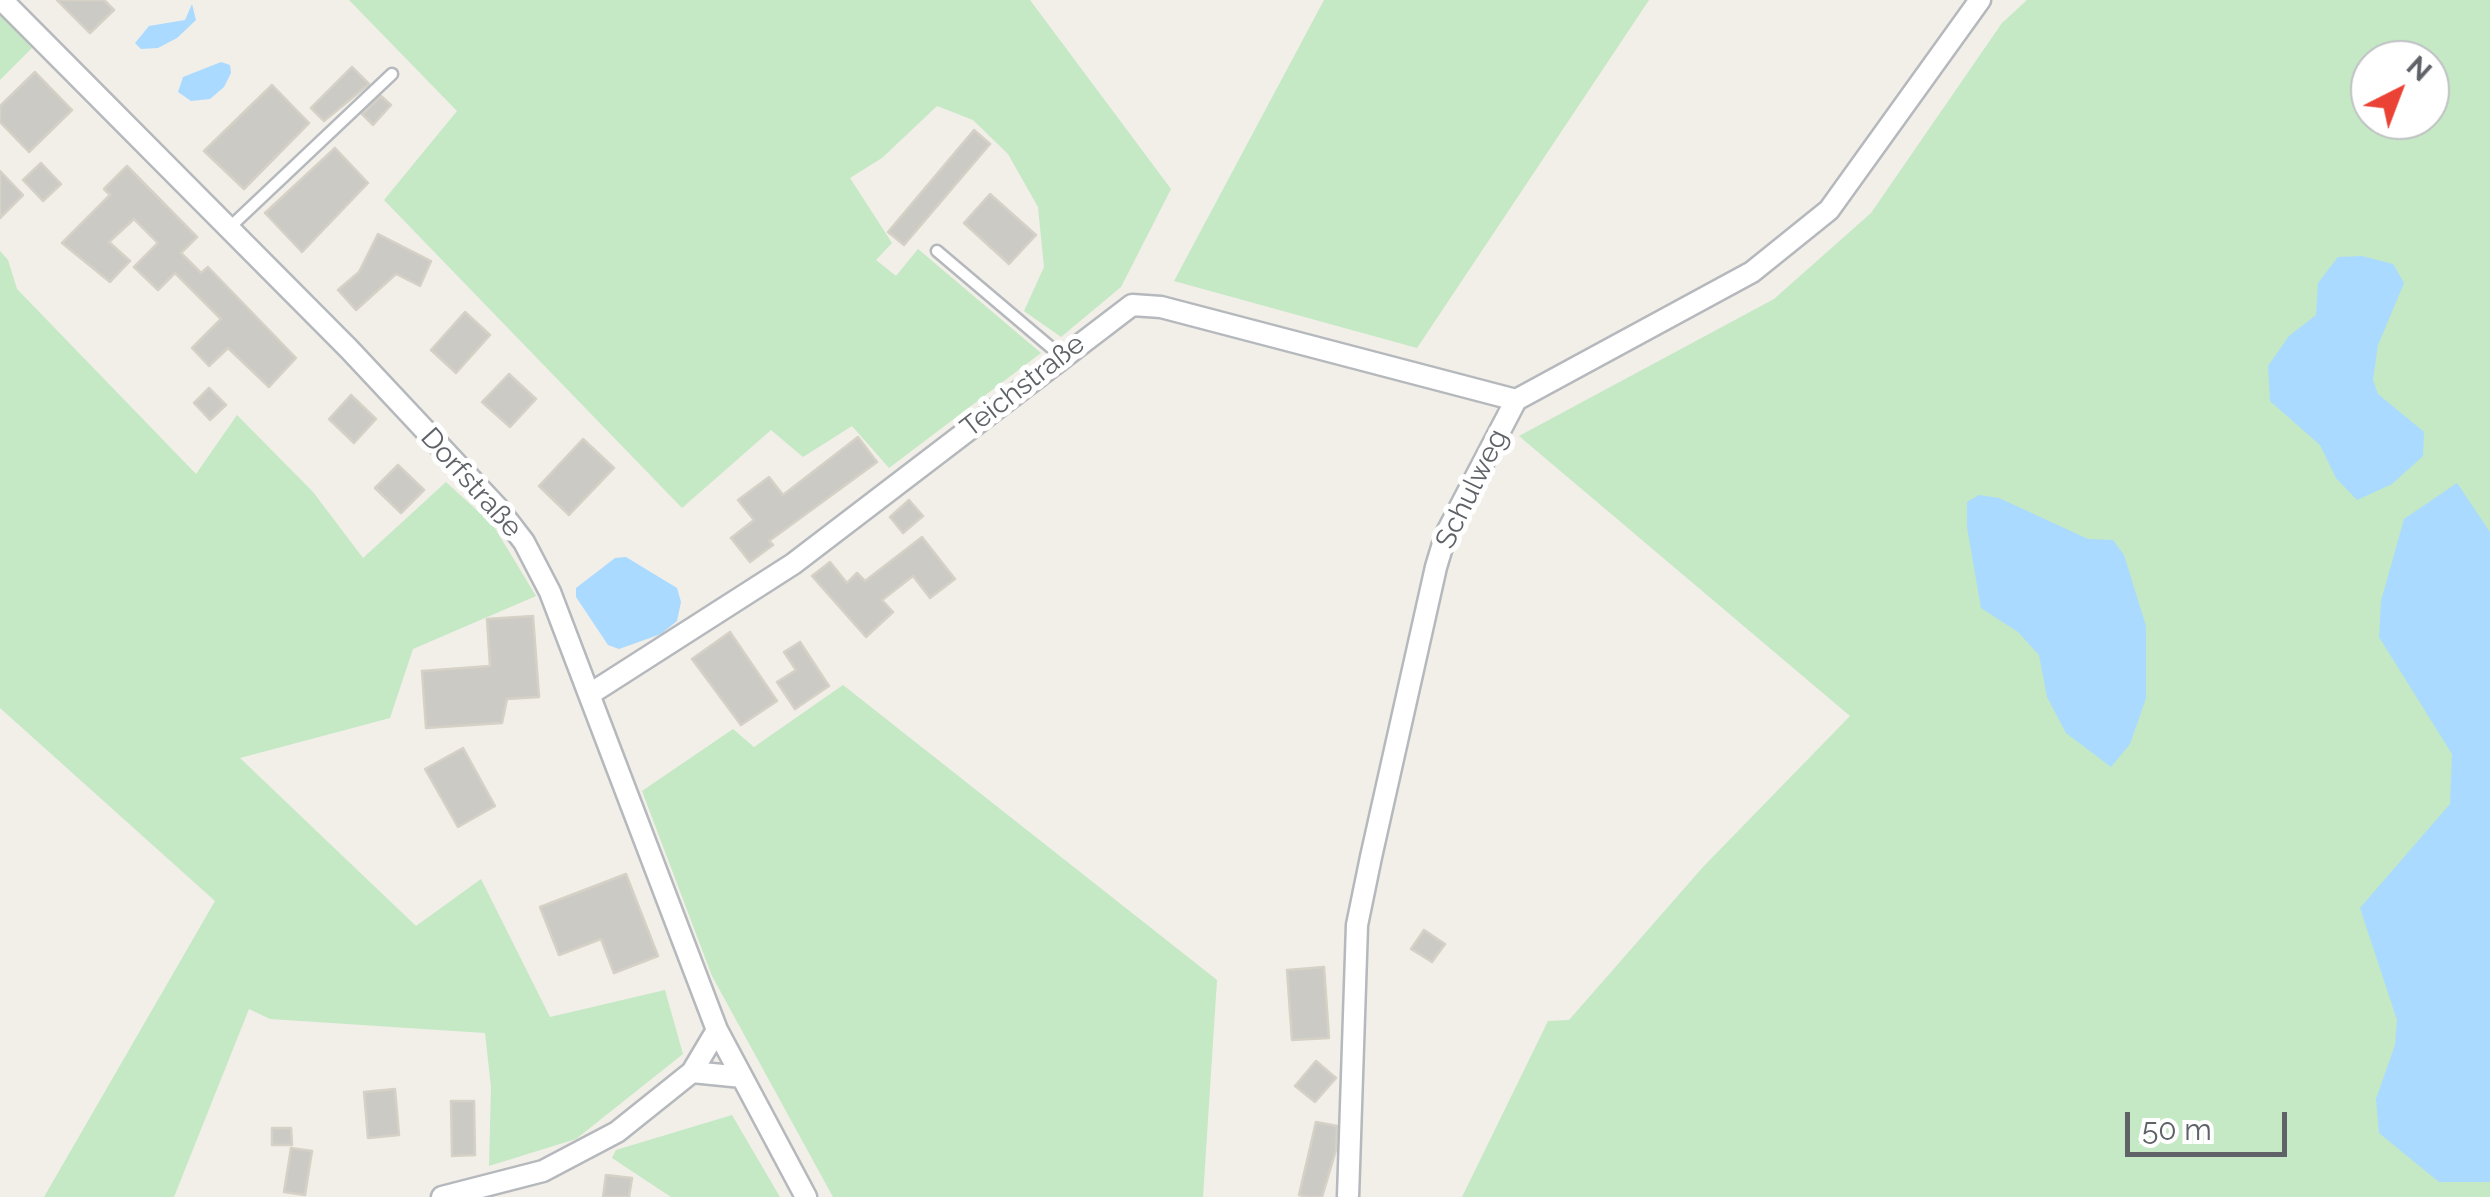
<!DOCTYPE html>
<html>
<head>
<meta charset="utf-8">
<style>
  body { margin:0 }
  #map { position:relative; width:2490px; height:1197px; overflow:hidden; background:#f1efe8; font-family:Raleway,sans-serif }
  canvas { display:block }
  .north { position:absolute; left:2350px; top:40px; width:100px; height:100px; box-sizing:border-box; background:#fff; border:2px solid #bfc1c3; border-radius:50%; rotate:42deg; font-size:28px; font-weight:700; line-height:40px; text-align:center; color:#5f6368 }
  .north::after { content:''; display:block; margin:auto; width:35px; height:45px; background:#ea4335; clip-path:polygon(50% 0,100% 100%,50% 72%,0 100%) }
  .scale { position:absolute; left:2125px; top:1112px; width:162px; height:45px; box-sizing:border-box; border:5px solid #5f6368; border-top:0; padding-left:12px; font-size:30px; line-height:35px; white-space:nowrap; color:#5f6368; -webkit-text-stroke:8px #fff; paint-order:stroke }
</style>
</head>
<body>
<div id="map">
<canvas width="2490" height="1197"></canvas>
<div class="north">N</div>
<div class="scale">50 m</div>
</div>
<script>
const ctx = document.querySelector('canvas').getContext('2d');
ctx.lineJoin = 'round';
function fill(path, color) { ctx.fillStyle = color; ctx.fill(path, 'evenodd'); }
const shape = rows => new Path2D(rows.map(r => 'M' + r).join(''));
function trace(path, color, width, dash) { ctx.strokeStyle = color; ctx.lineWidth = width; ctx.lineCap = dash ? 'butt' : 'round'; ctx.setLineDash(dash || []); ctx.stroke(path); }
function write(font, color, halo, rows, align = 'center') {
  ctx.font = font + ' Raleway,sans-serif'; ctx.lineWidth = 10; ctx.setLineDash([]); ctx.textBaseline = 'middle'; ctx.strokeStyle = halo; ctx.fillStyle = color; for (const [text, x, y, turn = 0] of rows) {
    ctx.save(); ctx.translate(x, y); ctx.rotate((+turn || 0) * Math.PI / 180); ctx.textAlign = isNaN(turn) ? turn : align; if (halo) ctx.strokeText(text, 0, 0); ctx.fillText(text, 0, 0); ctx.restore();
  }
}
fill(shape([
  [349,0,1030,0,1171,189,1121,287,1061,337,1024,311,1044,267,1038,207,1008,154,973,120,937,106,882,158,850,178,892,243,876,260,896,276,918,249,1041,353,889,468,852,426,803,457,771,430,682,508,384,200,457,111],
  [1324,0,1649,0,1417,348,1174,281],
  [2027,0,2490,0,2490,1197,1462,1197,1548,1021,1569,1020,1703,867,1850,716,1519,436,1774,299,1871,213,2002,23],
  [2370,60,2430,60,2430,120,2370,120],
  [0,14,32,48,0,80],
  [0,251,8,260,17,289,196,474,237,415,313,492,363,558,446,482,493,525,536,596,413,649,390,718,240,758,416,926,481,879,550,1017,665,990,683,1054,576,1139,489,1166,491,1087,485,1033,270,1019,249,1009,174,1197,44,1197,215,901,0,708],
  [843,685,1217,980,1203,1197,833,1197,712,976,642,791,733,729,754,747],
  [732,1115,780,1197,671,1197,612,1158,616,1150]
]), '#c5e8c5');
fill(shape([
  [192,4,196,20,177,38,158,48,141,49,135,43,149,26,185,20],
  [221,62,230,65,231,73,224,87,210,99,191,101,178,92,183,77],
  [2362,256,2393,264,2404,283,2378,345,2373,380,2378,394,2424,432,2423,456,2392,484,2357,500,2336,478,2320,445,2270,401,2268,366,2289,336,2316,315,2318,283,2338,257],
  [2457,483,2490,532,2490,1182,2439,1182,2379,1133,2376,1099,2395,1045,2397,1020,2360,908,2450,804,2452,754,2379,637,2381,601,2404,519],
  [1979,495,1999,498,2088,539,2113,540,2124,555,2146,626,2146,698,2130,744,2111,767,2066,733,2047,697,2039,655,2018,632,1981,608,1967,527,1967,502],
  [626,557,677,588,681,602,677,621,661,634,619,649,608,645,576,597,576,588,615,558]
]), '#aadaff');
const building = shape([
  [57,0,104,0,114,10,90,33,57,0],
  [352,67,369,84,324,121,311,108,352,67],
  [35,72,72,110,29,152,0,122,0,106,35,72],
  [272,85,309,123,244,189,204,151,272,85],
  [381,96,391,105,373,125,362,114,381,96],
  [974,130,990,144,904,245,888,232,974,130],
  [335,148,368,183,302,252,265,213,335,148],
  [41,163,61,184,43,201,23,180,41,163],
  [127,166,197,237,181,253,201,273,208,267,296,358,269,387,228,348,209,366,192,348,221,319,175,273,158,290,134,267,158,243,134,219,109,242,130,261,110,282,62,243,110,195,104,189,127,166],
  [0,171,23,195,0,218,0,171],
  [990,194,1036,235,1009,264,964,223,990,194],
  [378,234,431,261,420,286,396,274,356,310,338,290,359,272,378,234],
  [465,312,490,335,456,373,431,350,465,312],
  [509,374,536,399,510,427,482,402,509,374],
  [209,388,226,405,210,420,194,403,209,388],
  [351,395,376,419,354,443,329,419,351,395],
  [858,437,877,462,769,541,773,545,750,562,731,538,754,520,738,500,769,477,783,495,858,437],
  [583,439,614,468,569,515,539,486,583,439],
  [398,465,424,490,401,513,375,488,398,465],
  [909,500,923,516,903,533,890,517,909,500],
  [922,537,955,579,930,598,913,576,882,600,893,612,866,637,812,576,830,562,847,583,857,573,865,581,922,537],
  [533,616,539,697,507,699,502,723,426,728,422,671,490,666,487,619,533,616],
  [730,632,777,701,741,725,692,659,730,632],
  [800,642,829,686,795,709,777,682,796,670,784,652,800,642],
  [463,748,495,806,458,827,425,769,463,748],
  [626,874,658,956,614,973,601,939,559,955,540,907,626,874],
  [1424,930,1445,944,1432,962,1411,949,1424,930],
  [1324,967,1329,1038,1292,1040,1287,970,1324,967],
  [1316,1061,1336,1078,1315,1102,1295,1086,1316,1061],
  [395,1089,399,1135,368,1138,364,1092,395,1089],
  [451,1101,474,1101,475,1155,452,1156,451,1101],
  [1316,1122,1337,1126,1336,1150,1322,1197,1308,1197,1299,1195,1316,1122],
  [272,1128,291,1128,292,1145,272,1145,272,1128],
  [291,1148,312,1151,305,1195,284,1192,291,1148],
  [606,1175,632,1178,629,1197,603,1197,606,1175]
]);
fill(building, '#cccac5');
trace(building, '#d6d1c6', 2.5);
const service = shape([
  [228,229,392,74],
  [937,251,1061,356]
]);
const minor = shape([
  [2,0,349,349,497,507,524,542,550,592,717,1030,806,1197],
  [590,694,793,564,1132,305,1161,307,1516,400],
  [692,1072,742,1077],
  [442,1197,543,1171,617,1132,692,1072,717,1030],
  [1348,1197,1357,925,1371,857,1436,567,1446,534,1516,400,1752,272,1829,210,1980,0]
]);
trace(service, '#b5b8bc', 15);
trace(minor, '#b5b8bc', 25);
trace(service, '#fff', 10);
trace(minor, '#fff', 20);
write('28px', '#5f6368', '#fff', [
  ["Teichstraße",1023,386,-38],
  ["Dorfstraße",471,483,48],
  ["Schulweg",1472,489,-64]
]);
</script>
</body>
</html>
